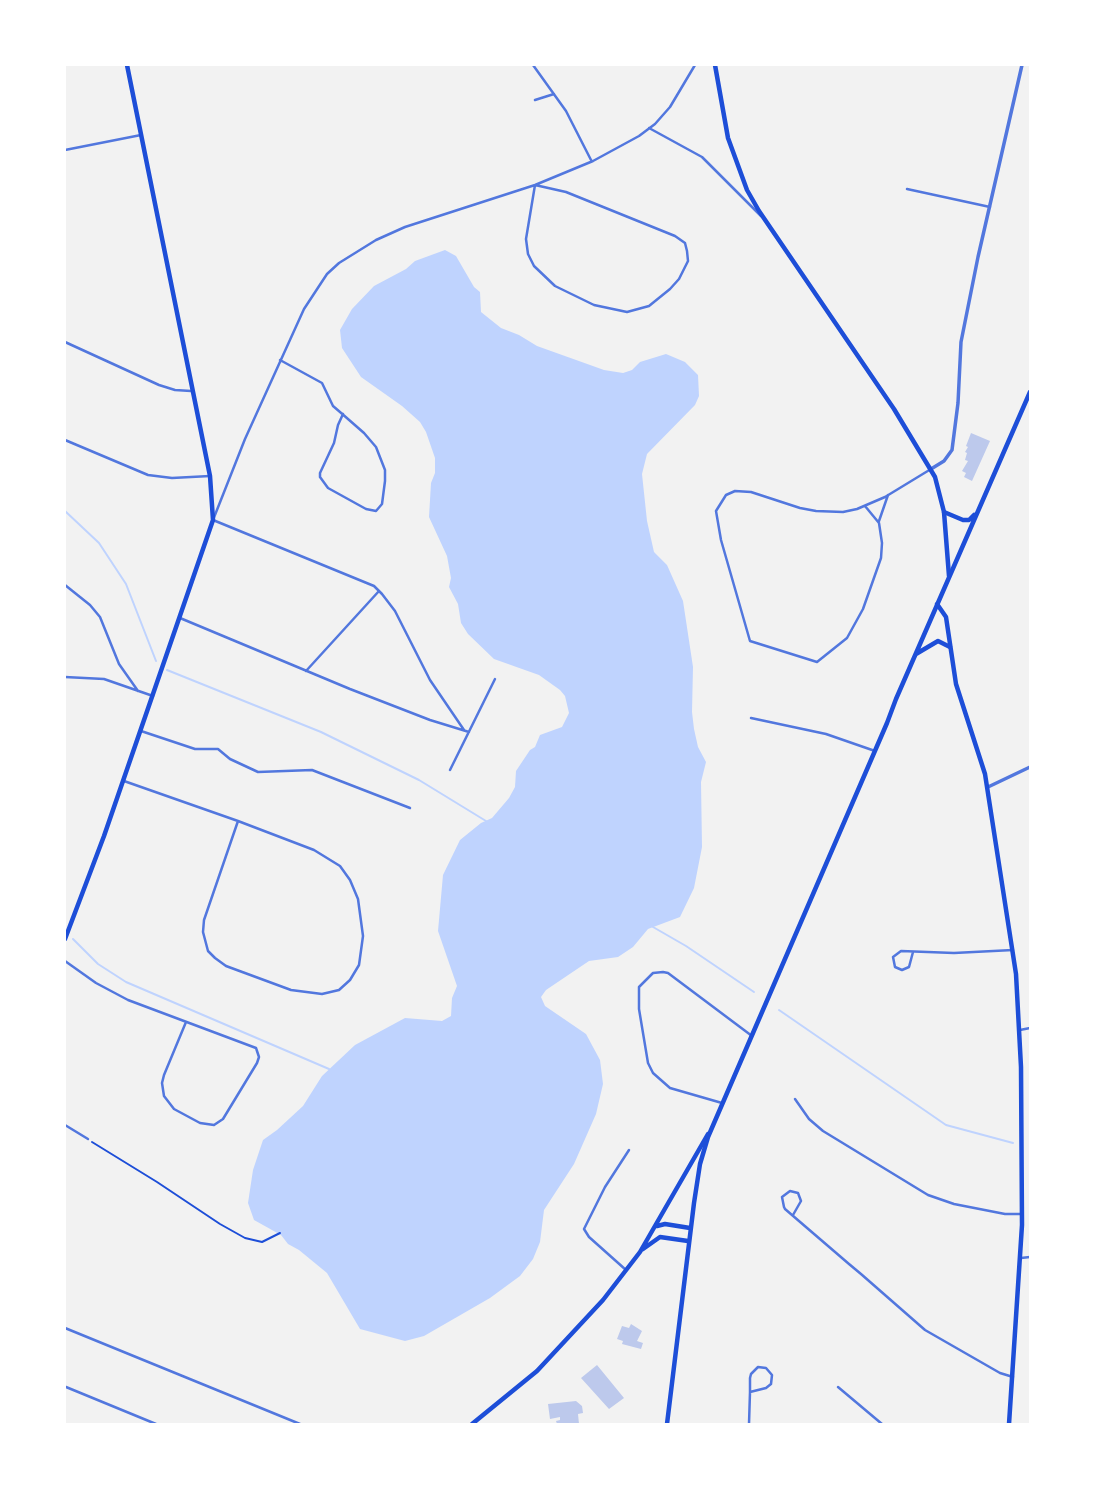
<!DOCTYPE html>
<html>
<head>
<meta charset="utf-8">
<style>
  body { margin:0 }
  #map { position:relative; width:1095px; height:1489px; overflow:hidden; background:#f2f2f2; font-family:Arial,sans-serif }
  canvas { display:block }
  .frame { position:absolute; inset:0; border:66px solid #fff; pointer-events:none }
</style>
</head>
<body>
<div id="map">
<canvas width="1095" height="1489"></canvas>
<div class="frame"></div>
</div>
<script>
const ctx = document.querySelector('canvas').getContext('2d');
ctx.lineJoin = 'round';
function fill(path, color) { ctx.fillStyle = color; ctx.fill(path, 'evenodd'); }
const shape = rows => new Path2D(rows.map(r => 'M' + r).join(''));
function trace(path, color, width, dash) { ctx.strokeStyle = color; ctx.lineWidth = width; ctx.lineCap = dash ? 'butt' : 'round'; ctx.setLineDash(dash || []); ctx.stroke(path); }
fill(shape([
  [445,250,456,256,474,287,480,292,481,312,501,328,519,335,537,346,604,370,623,373,632,370,640,362,666,354,685,362,698,375,699,396,695,405,647,454,642,474,647,521,654,552,667,565,683,601,693,667,692,712,694,729,698,747,706,762,701,782,702,847,694,888,680,917,648,929,633,947,618,957,589,961,546,990,541,997,545,1006,586,1034,600,1060,603,1084,596,1114,574,1164,544,1210,540,1242,533,1259,520,1276,490,1298,424,1336,405,1341,360,1329,327,1273,299,1250,288,1244,281,1235,254,1220,248,1203,253,1170,263,1140,277,1130,303,1106,322,1076,355,1045,405,1018,442,1021,451,1016,452,998,457,986,438,931,443,875,460,840,481,823,492,818,509,798,515,787,516,771,530,750,535,747,540,735,562,727,569,713,565,696,560,690,539,675,494,659,468,634,461,623,458,604,449,587,451,578,447,556,429,517,431,483,435,473,435,458,426,432,420,422,402,406,361,377,342,348,340,330,352,309,374,286,406,269,415,261]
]), '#bfd3fe');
trace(shape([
  [65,511,99,543,126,584,156,661],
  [167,670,321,732,419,780,486,821],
  [653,927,686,946,754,992],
  [73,939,98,964,126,982,329,1069],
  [779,1010,946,1125,1013,1143]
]), '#bfd3fe', 2);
fill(shape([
  [971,433,990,441,972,481,964,477,966,473,962,471,968,461,965,460,967,453,965,452,968,447,966,446],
  [631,1324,642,1331,637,1341,643,1343,641,1349,622,1344,623,1341,617,1339,622,1326,629,1328],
  [597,1365,624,1398,609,1409,581,1378],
  [576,1401,582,1406,583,1413,578,1414,579,1424,557,1424,556,1421,560,1420,560,1417,550,1419,548,1404]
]), '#bdc9ec');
trace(shape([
  [92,1142,157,1182,220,1224,245,1238,262,1242,280,1233]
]), '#1d4ed8', 2);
trace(shape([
  [533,65,566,111,591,160],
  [535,100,554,94],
  [649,128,702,157,761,216],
  [65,150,141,135],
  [535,185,566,192,675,236,685,243,687,251,688,261,679,279,670,289,649,306,627,312,594,305,555,286,534,266,528,254,526,239,535,185],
  [907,189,990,207],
  [65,342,159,385,175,390,191,391],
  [280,360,322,383,333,406,340,412,364,433,376,447,385,470,385,481,382,504,376,511,366,509,328,488,320,477,320,473,334,443,338,425,343,414],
  [65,440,148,475,172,478,210,476],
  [865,506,879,523,882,543,881,558,863,609,847,638,817,662,750,641,721,540,716,511,726,495,735,491,751,492,800,508,816,511,843,512,857,509,885,497,931,469],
  [879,521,888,495],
  [65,585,90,605,100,617,119,664,138,691],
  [180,618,350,689,430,720,469,732],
  [306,671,379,591],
  [65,677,104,679,153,696],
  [751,718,826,734,875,751],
  [464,730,430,680,395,611,382,594,374,586,213,520,245,439,304,309,327,274,339,263,376,240,405,227,535,185,593,161,639,136,655,124,670,107,695,65],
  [141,731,195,749,218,749,230,759,258,772,312,770,410,808],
  [450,770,495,679],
  [124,781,238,821,314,850,340,866,350,880,358,899,363,936,359,965,350,980,339,990,322,994,291,990,226,966,215,958,208,951,203,932,204,920,238,821],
  [913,952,909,967,902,970,895,967,893,957,901,951,954,953,1013,950],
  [65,961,96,983,128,1000,256,1048,259,1057,257,1063,223,1119,214,1125,200,1123,174,1109,164,1096,162,1083,164,1075,186,1022],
  [1020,1030,1030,1028],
  [795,1099,809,1119,823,1131,928,1195,954,1204,1005,1214,1022,1214],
  [722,1103,670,1088,653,1073,648,1063,639,1009,639,987,653,973,663,972,668,973,752,1036],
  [65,1125,88,1139],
  [793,1215,801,1201,798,1193,790,1191,782,1197,784,1207,785,1209,849,1264,861,1274,925,1330,1000,1373,1013,1377],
  [1021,1258,1030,1257],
  [626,1270,589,1237,584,1229,605,1187,629,1150],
  [65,1328,300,1424],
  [66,1387,156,1424],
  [838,1387,882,1424],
  [749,1424,750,1392,750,1378,751,1374,758,1367,766,1368,772,1375,771,1384,766,1388,750,1392]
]), '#5277de', 2.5);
trace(shape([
  [931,469,944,461,952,450,958,403,961,342,978,257,1022,65],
  [988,787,1030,767]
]), '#5277de', 3.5);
trace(shape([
  [715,65,728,138,747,190,759,211,894,409,935,477,944,512,949,576],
  [937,604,946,617,956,684,985,774,1016,974,1021,1067,1022,1225,1009,1424],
  [65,939,104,836,213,520,210,476,127,65],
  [657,1226,665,1224,690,1228],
  [643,1249,660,1237,688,1241],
  [472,1424,537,1371,603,1300,640,1252,708,1134]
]), '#1d4ed8', 4.5);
trace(shape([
  [944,512,963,520,969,520,974,515],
  [916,654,938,641,950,647],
  [667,1424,694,1203,700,1164,708,1137,887,723,896,699,1030,392]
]), '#1d4ed8', 4.5);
</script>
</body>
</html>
